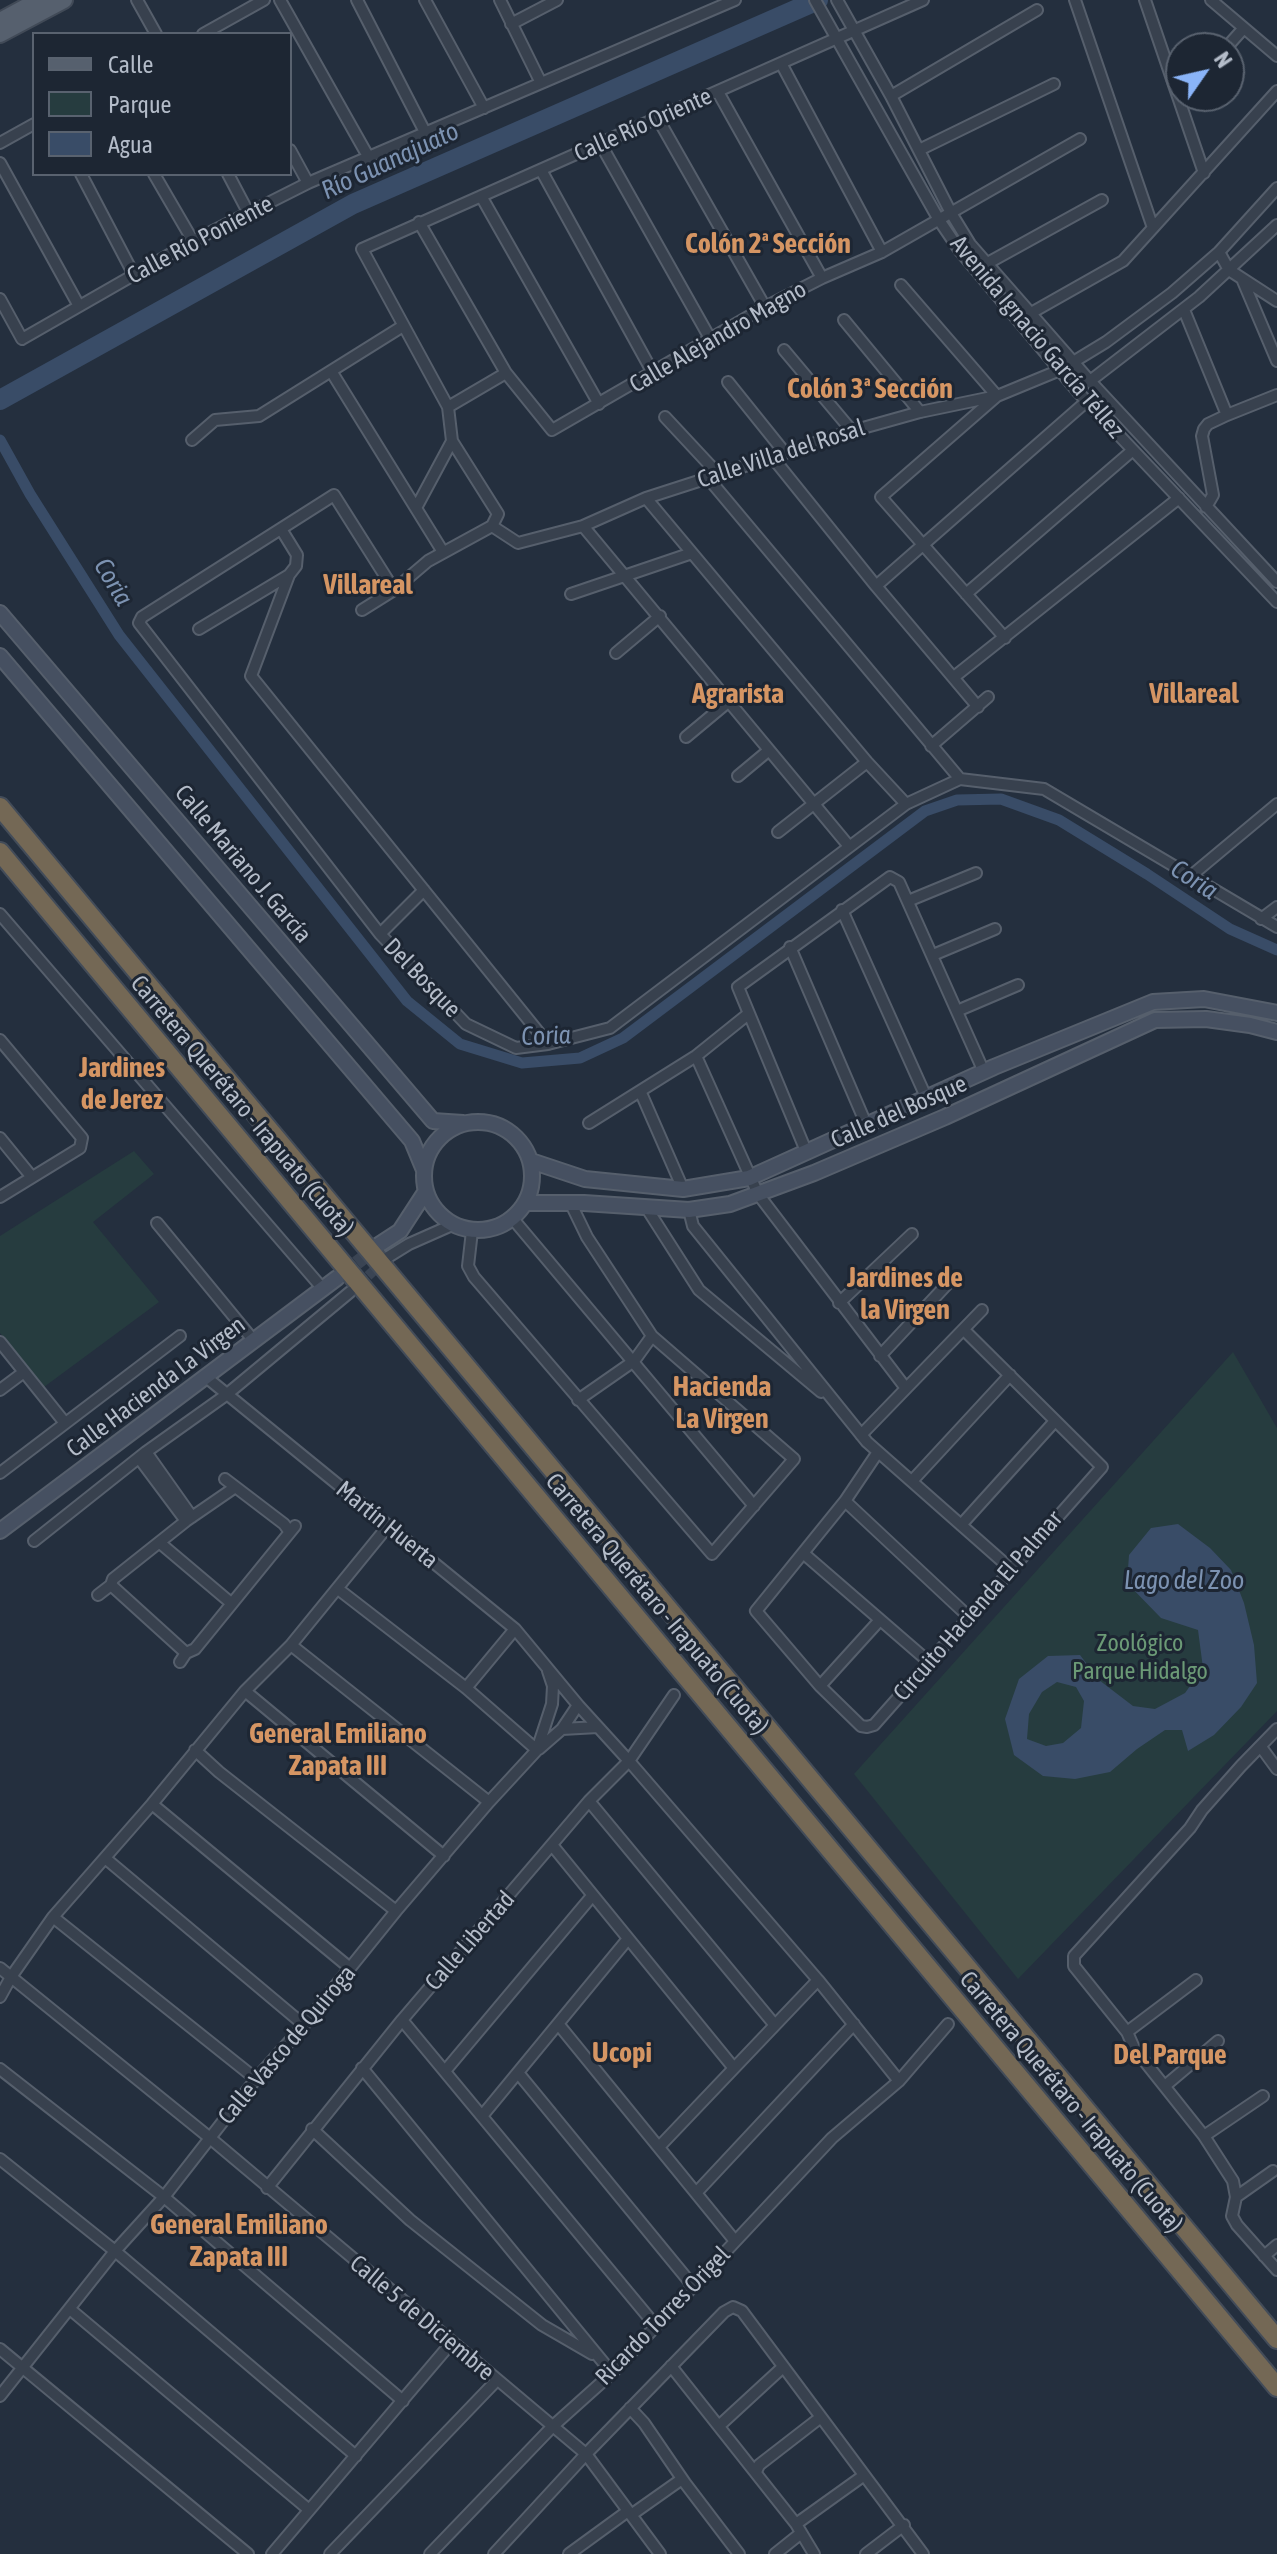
<!DOCTYPE html>
<meta charset="utf-8">
<style>
body{margin:0}
#map{position:relative;width:1277px;height:2554px;overflow:hidden;background:#242f3e;font-family:"Asap Condensed",sans-serif}
canvas{display:block}
.legend{position:absolute;left:32px;top:32px;width:260px;height:144px;box-sizing:border-box;background:#1d2633;border:2px solid #59626f;margin:0;padding:10px 14px;list-style:none;font-size:24px;color:#b4bcc9}
.legend li{display:flex;align-items:center;gap:16px;height:40px}
.legend b{width:40px;border:2px solid #59626f}
.north{position:absolute;left:1165px;top:32px;width:80px;height:80px;box-sizing:border-box;background:#1d2633;border:2px solid #59626f;border-radius:50%;rotate:56deg;font-size:22px;font-weight:700;line-height:32px;text-align:center;color:#b4bcc9}
.north::after{content:'';display:block;margin:auto;width:28px;height:36px;background:#8ab4f8;clip-path:polygon(50% 0,100% 100%,50% 72%,0 100%)}
</style>
<div id="map">
<canvas width="1277" height="2554"></canvas>
<ul class="legend">
<li><b style="height:10px;background:#56606e"></b>Calle</li>
<li><b style="height:22px;background:#263c3f"></b>Parque</li>
<li><b style="height:22px;background:#394c67"></b>Agua</li>
</ul>
<div class="north">N</div>
</div>
<script>
const ctx = document.querySelector('canvas').getContext('2d');
ctx.lineJoin = 'round';
function fillPath(path, color) {
  ctx.fillStyle = color;
  ctx.fill(path, 'evenodd');
}
function shape(rows) {
  const path = new Path2D();
  for (const r of rows) {
    if (r.length === 3) {
      path.moveTo(r[0] + r[2], r[1]);
      path.arc(r[0], r[1], r[2], 0, 2 * Math.PI);
      continue;
    }
    path.moveTo(r[0], r[1]);
    for (let i = 2; i < r.length; i += 2) path.lineTo(r[i], r[i + 1]);
  }
  return path;
}
function trace(path, color, width, dash) {
  ctx.strokeStyle = color;
  ctx.lineWidth = width;
  ctx.lineCap = dash ? 'butt' : 'round';
  ctx.setLineDash(dash || []);
  ctx.stroke(path);
}
function write(font, color, halo, rows, align = 'center') {
  ctx.font = font + ' "Asap Condensed",sans-serif';
  ctx.lineWidth = 6;
  ctx.setLineDash([]);
  ctx.textBaseline = 'middle';
  ctx.strokeStyle = halo;
  ctx.fillStyle = color;
  for (const [text, x, y, turn = 0] of rows) {
    ctx.save();
    ctx.translate(x, y);
    ctx.rotate((+turn || 0) * Math.PI / 180);
    ctx.textAlign = isNaN(turn) ? turn : align;
    if (halo) ctx.strokeText(text, 0, 0);
    ctx.fillText(text, 0, 0);
    ctx.restore();
  }
}
const green = shape([
 [134,1151,154,1174,93,1222,159,1302,44,1387,0,1333,0,1236],
 [1233,1352,1277,1428,1277,1711,1018,1979,854,1774]
]);
const water = shape([
 [1178,1524,1210,1548,1231,1570,1244,1603,1254,1645,1257,1683,1241,1707,1214,1735,1188,1751,1182,1730,1165,1730,1137,1749,1110,1772,1075,1779,1043,1776,1014,1755,1005,1719,1019,1679,1048,1656,1080,1655,1099,1680,1133,1706,1155,1709,1185,1693,1203,1668,1198,1630,1161,1618,1127,1583,1129,1555,1151,1528],
 [1057,1682,1076,1687,1084,1701,1081,1728,1063,1743,1046,1746,1027,1739,1029,1714,1042,1692]
]);
const canal = shape([
 [0,440,30,494,119,635,407,1001,460,1044,522,1063,580,1058,623,1038,925,811,957,800,1001,799,1059,820,1147,874,1230,929,1277,950]
]);
const river = shape([
 [0,400,353,204,818,0]
]);
const streetTunnel = shape([
 [357,1286,383,1262]
]);
const secondaryTunnel = shape([
 [340,1276,377,1247]
]);
const street = shape([
 [137,0,156,34],
 [280,0,369,158],
 [357,0,426,134],
 [425,0,484,108],
 [500,0,541,83],
 [815,0,939,220,960,251,1078,392,1277,602],
 [837,0,891,96,951,213,970,244,1090,381,1277,582],
 [1075,0,1153,228],
 [1145,0,1204,173],
 [1211,0,1277,56],
 [511,24,557,0],
 [203,34,264,0],
 [1226,48,1243,29],
 [782,65,882,252],
 [718,92,822,278],
 [891,96,1037,10],
 [657,117,765,307],
 [0,143,34,124],
 [600,143,711,340],
 [290,150,308,183],
 [919,150,1054,84],
 [0,163,79,306],
 [541,170,653,373],
 [81,174,134,275],
 [154,174,193,241],
 [228,174,248,212],
 [481,196,599,404],
 [419,222,506,373,552,430,765,307,822,278,882,252,1080,139],
 [1219,252,1229,270,1277,301],
 [986,264,1102,200],
 [1243,281,1277,361],
 [901,285,997,396,881,497,1005,638],
 [0,299,22,339,193,241,308,183,735,0],
 [1184,310,1227,415],
 [1031,313,1123,261,1277,91],
 [844,320,920,412],
 [784,350,852,431],
 [331,371,443,552],
 [1090,381,1199,297,1277,225],
 [728,382,785,453],
 [448,407,506,373],
 [665,417,719,475],
 [192,440,215,420,259,416,403,326],
 [773,458,876,586,978,707],
 [708,478,960,779],
 [646,498,867,762,906,804],
 [1206,507,1213,495,1202,436,1204,429,1208,424,1227,415,1277,395],
 [416,508,452,441],
 [492,526,518,543,583,526,646,498,708,478,852,431,920,412,997,396,1060,370,1106,342,1172,293,1219,252,1277,188],
 [583,526,848,845],
 [289,575,251,676,548,1044],
 [876,586,1087,401],
 [394,590,334,495,142,617,139,623,380,934,466,1024,516,1048,548,1044,610,1028,906,804,960,779],
 [571,594,692,553],
 [966,594,1133,450],
 [362,610,394,590,428,561,492,526,498,514,452,441,448,407,362,249,923,0],
 [199,629,289,575,296,566,297,555,281,529],
 [616,653,660,616],
 [954,677,1179,498],
 [686,737,728,702],
 [931,746,988,697],
 [738,776,768,751],
 [960,779,1044,789,1277,927],
 [778,832,867,762],
 [1192,875,1277,804],
 [908,901,976,873],
 [842,910,926,1097],
 [0,914,323,1289],
 [1261,919,1277,907],
 [380,934,424,890],
 [790,947,866,1124],
 [933,955,995,929],
 [957,1011,1018,985],
 [0,1040,82,1138,80,1148,0,1197],
 [696,1056,758,1194,905,1387],
 [641,1093,683,1189],
 [589,1123,696,1056,747,1015],
 [0,1138,31,1176],
 [806,1151,738,987,890,877,899,882,984,1072],
 [646,1207,699,1290,821,1392],
 [689,1210,693,1226,867,1442,1011,1569],
 [513,1219,754,1506],
 [157,1223,254,1341],
 [472,1231,468,1266,474,1277,712,1554,794,1459,652,1336,587,1237,571,1204],
 [388,1257,409,1244,452,1225],
 [839,1303,912,1234],
 [0,1342,65,1423],
 [880,1356,952,1279],
 [206,1377,515,1629,578,1705,629,1761,818,1980,899,2081],
 [0,1390,24,1372],
 [578,1400,634,1361,652,1336],
 [861,1435,982,1310],
 [146,1452,192,1517],
 [878,1452,845,1501,756,1611,820,1686,861,1726,867,1727,874,1725,1102,1467,964,1330],
 [139,1458,186,1521],
 [0,1473,180,1336],
 [225,1479,284,1524,289,1531],
 [912,1481,1010,1375],
 [845,1501,969,1617],
 [961,1525,1055,1421],
 [34,1541,146,1452,226,1395,350,1292],
 [160,1543,231,1603],
 [803,1553,929,1662],
 [111,1585,186,1653],
 [338,1589,466,1688,537,1750],
 [98,1595,111,1585,113,1579,186,1521,234,1488],
 [291,1645,489,1802],
 [180,1662,186,1653,195,1649,295,1526],
 [820,1686,879,1621],
 [466,1688,515,1629],
 [245,1691,444,1856],
 [562,1729,598,1727],
 [1277,1729,1241,1766,1202,1810,1190,1828,1074,1956,1074,1966,1127,2032,1134,2048,1204,2136,1233,2181,1236,2197,1232,2216,1237,2225,1277,2270],
 [1261,1747,1277,1769],
 [539,1749,562,1729,578,1705],
 [195,1750,219,1772,396,1911],
 [589,1801,774,2024],
 [152,1804,350,1968],
 [552,1845,733,2067],
 [105,1858,304,2025],
 [53,1917,256,2079],
 [0,1968,210,2138,586,2454,660,2554],
 [0,1997,11,1977,53,1917,152,1804,245,1691,291,1645,388,1526],
 [402,2020,655,2325],
 [559,2025,735,2241],
 [1127,2032,1196,1980],
 [362,2068,612,2373],
 [0,2069,164,2197,403,2401],
 [445,2071,592,1896],
 [519,2074,693,2286],
 [1166,2085,1218,2041],
 [482,2116,627,1940],
 [312,2129,410,2220,542,2325,592,2354],
 [1204,2136,1263,2096],
 [659,2147,818,1980],
 [0,2159,115,2251,356,2456],
 [267,2188,402,2020,589,1801,629,1761,674,1695],
 [696,2193,854,2024],
 [1236,2197,1273,2171],
 [1264,2256,1277,2245],
 [71,2310,308,2509],
 [0,2349,248,2554],
 [671,2366,796,2524,814,2554],
 [0,2396,115,2251,164,2197,256,2079,304,2025,396,1911,489,1802,537,1750,552,1704,553,1686,548,1671],
 [630,2408,644,2423,685,2483,739,2554],
 [720,2425,783,2367],
 [756,2472,759,2465,821,2417],
 [631,2515,682,2479],
 [796,2524,863,2476],
 [272,2554,452,2342],
 [330,2554,497,2380],
 [430,2554,553,2426,612,2373,832,2138,899,2081,948,2024],
 [494,2554,586,2454,724,2312,733,2307,742,2311,923,2554],
 [569,2554,628,2511],
 [775,2554,800,2534],
 [866,2554,904,2525]
]);
const secondary = shape([
 [0,613,433,1121,463,1123],
 [0,656,412,1141,424,1170],
 [478,1176,54],
 [531,1161,585,1179,683,1189,749,1178,994,1067,1153,1002,1204,999,1277,1013],
 [527,1203,584,1203,689,1210,730,1204,814,1173,945,1117,1155,1020,1206,1019,1250,1025,1277,1032],
 [377,1246,400,1231,426,1191],
 [0,1531,337,1278]
]);
const primary = shape([
 [0,21,39,0],
 [0,34,64,0]
]);
const highway = shape([
 [0,807,1277,2339],
 [0,852,1277,2387]
]);
const streetNames = [
 ["Calle Río Oriente",643,125,-24],
 ["Calle Río Poniente",200,240,-28],
 ["Calle Alejandro Magno",718,337,-30],
 ["Avenida Ignacio García Téllez",1037,337,50],
 ["Calle Villa del Rosal",781,454,-18],
 ["Calle Mariano J. García",243,864,50],
 ["Del Bosque",422,978,46],
 ["Carretera Querétaro - Irapuato (Cuota)",242,1106,50],
 ["Calle del Bosque",899,1112,-24],
 ["Calle Hacienda La Virgen",156,1387,-37],
 ["Martín Huerta",387,1525,39],
 ["Carretera Querétaro - Irapuato (Cuota)",657,1604,50],
 ["Circuito Hacienda El Palmar",978,1606,-49],
 ["Calle Libertad",470,1941,-49],
 ["Calle Vasco de Quiroga",287,2045,-50],
 ["Carretera Querétaro - Irapuato (Cuota)",1071,2102,50],
 ["Ricardo Torres Origel",663,2316,-46],
 ["Calle 5 de Diciembre",422,2318,40]
];
const parkNames = [
 ["Zoológico",1140,1643],
 ["Parque Hidalgo",1140,1671]
];
const waterNames = [
 ["Río Guanajuato",390,161,-25],
 ["Coria",113,582,59],
 ["Coria",1194,880,33],
 ["Coria",546,1036,-2],
 ["Lago del Zoo",1184,1581]
];
const quarterNames = [
 ["Colón 2ª Sección",768,244],
 ["Colón 3ª Sección",870,389],
 ["Villareal",368,585],
 ["Agrarista",738,694],
 ["Villareal",1194,694],
 ["Jardines",122,1068],
 ["de Jerez",122,1100],
 ["Jardines de",905,1278],
 ["la Virgen",905,1310],
 ["Hacienda",722,1387],
 ["La Virgen",722,1419],
 ["General Emiliano",338,1734],
 ["Zapata III",338,1766],
 ["Ucopi",622,2053],
 ["Del Parque",1170,2055],
 ["General Emiliano",239,2225],
 ["Zapata III",239,2257]
];
fillPath(green, '#263c3f');
fillPath(water, '#394c67');
trace(canal, '#394c67', 11);
trace(river, '#394c67', 20);
trace(streetTunnel, '#3a4453', 10, [10, 5]);
trace(secondaryTunnel, '#3a4453', 14, [14, 7]);
trace(street, '#565f6c', 14);
trace(secondary, '#565f6c', 18);
trace(primary, '#414a57', 20);
trace(highway, '#434c59', 22);
trace(street, '#38414e', 10);
trace(secondary, '#465061', 14);
trace(primary, '#56606e', 16);
trace(highway, '#746855', 18);
write('24px', '#b4bcc9', '#1d2633', streetNames);
write('24px', '#6b9a76', '#1d2633', parkNames);
write('italic 26px', '#7c92b1', '#1d2633', waterNames);
write('bold 28px', '#d59563', '#1d2633', quarterNames);
</script>
